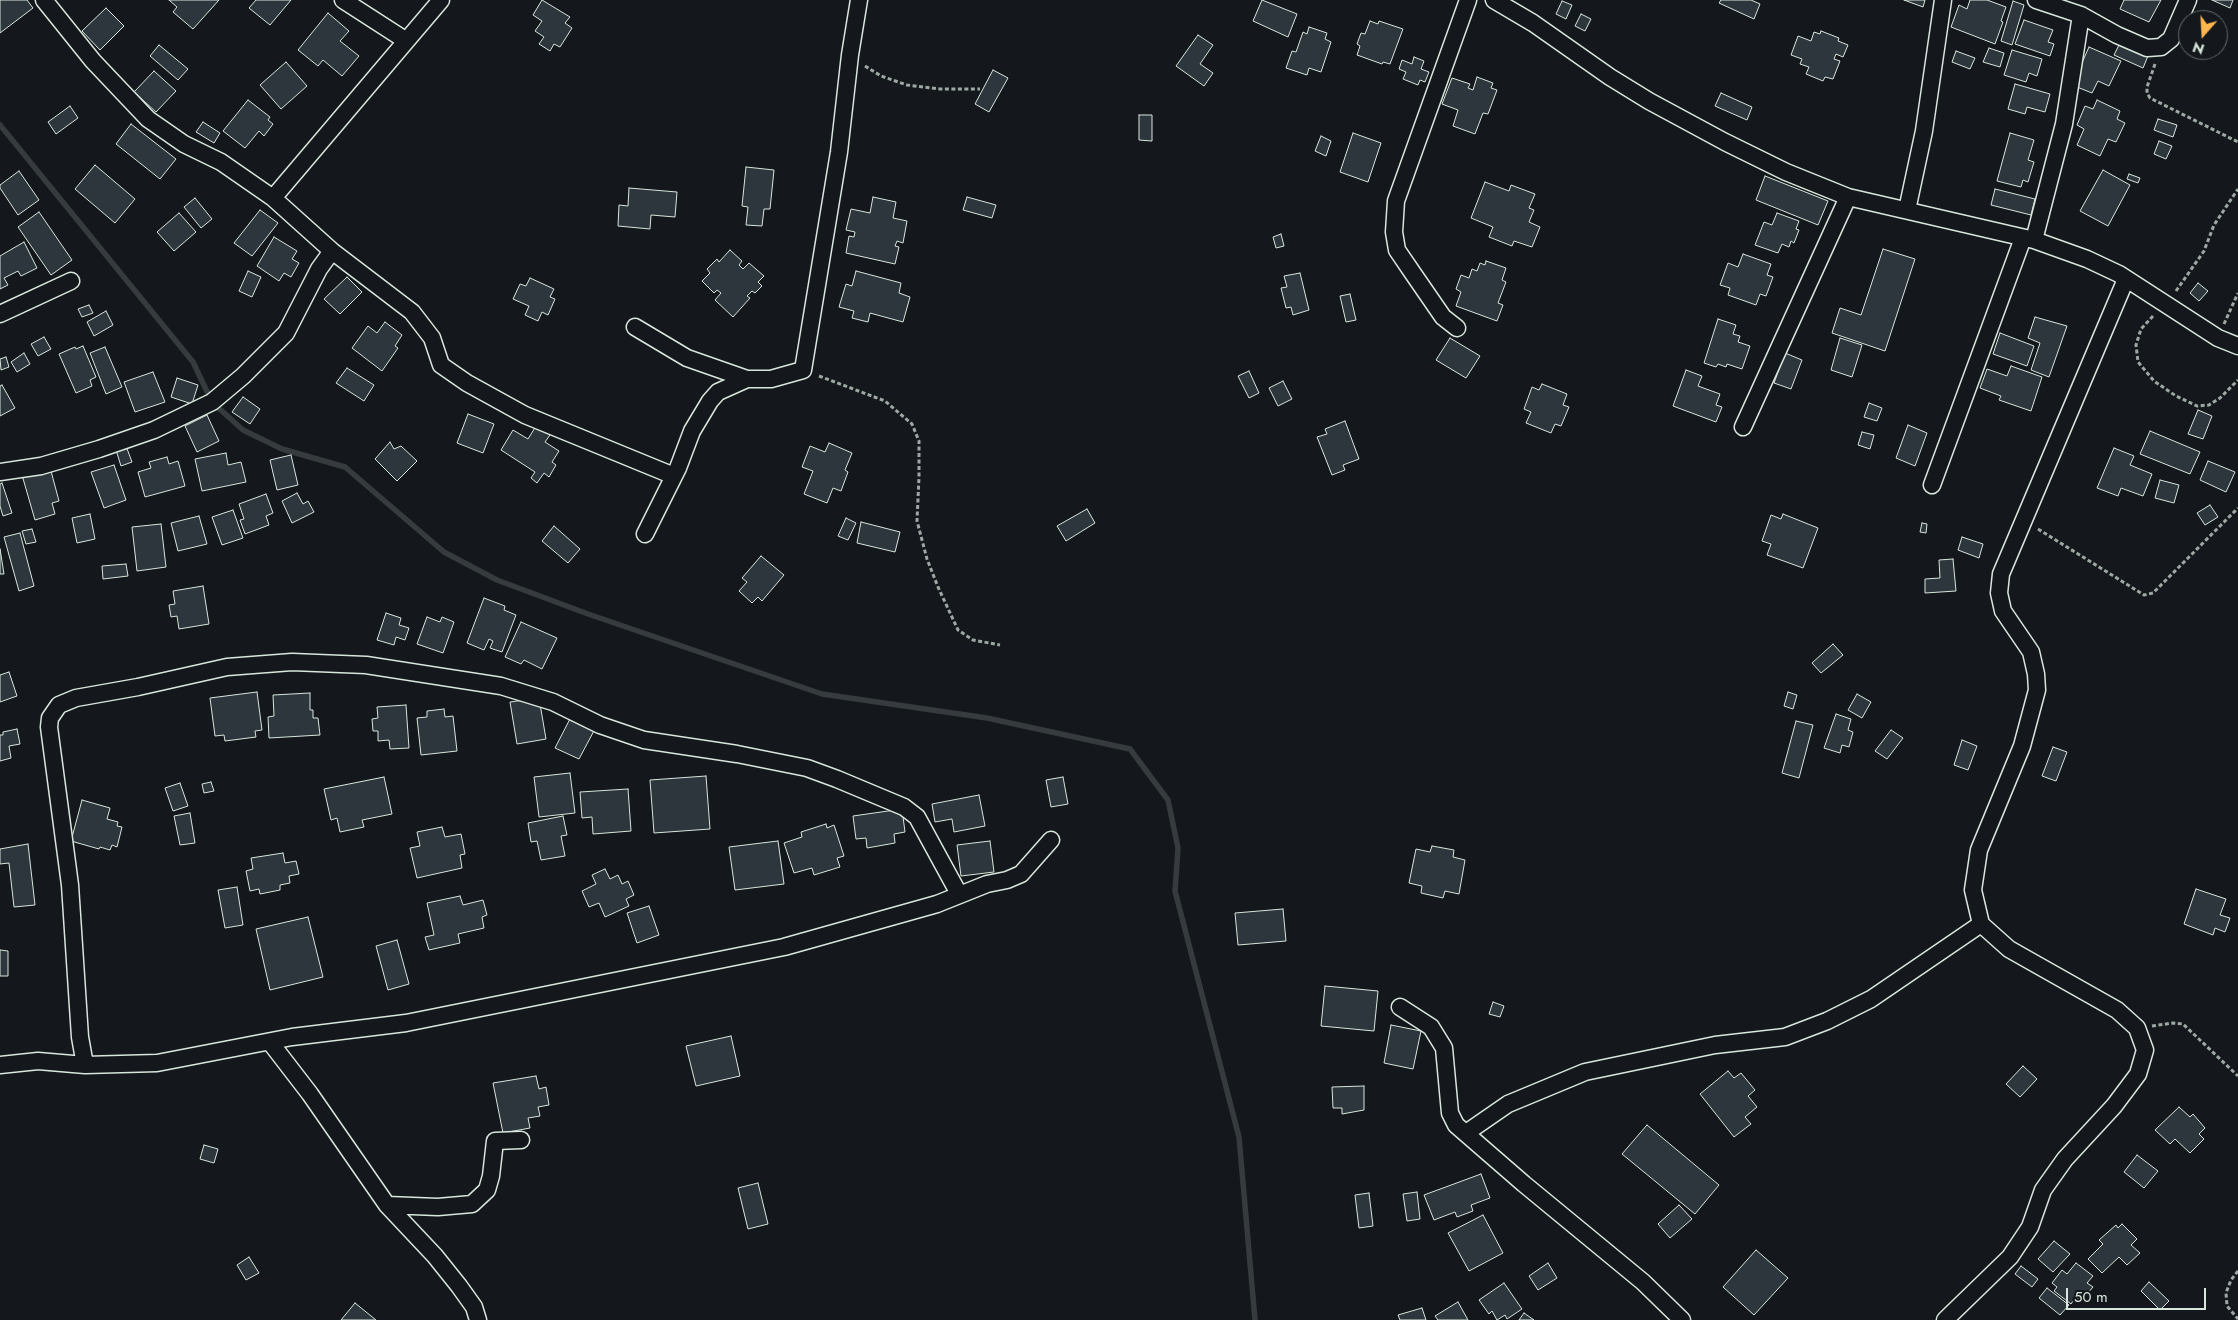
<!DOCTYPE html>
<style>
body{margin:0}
#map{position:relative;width:2238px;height:1320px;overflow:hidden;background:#14181c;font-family:Jost,sans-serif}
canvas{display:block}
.north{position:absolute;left:2178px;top:10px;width:50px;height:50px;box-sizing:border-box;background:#14181c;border:1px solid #626a69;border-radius:50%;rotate:199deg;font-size:14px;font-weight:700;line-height:20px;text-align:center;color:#d8e6dc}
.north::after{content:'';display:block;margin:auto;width:18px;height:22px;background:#ffb74d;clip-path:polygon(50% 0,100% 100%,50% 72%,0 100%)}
.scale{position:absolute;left:2066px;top:1288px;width:140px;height:22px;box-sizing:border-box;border:2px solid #d8e6dc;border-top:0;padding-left:6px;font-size:15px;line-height:18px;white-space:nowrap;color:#d8e6dc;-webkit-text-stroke:4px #14181c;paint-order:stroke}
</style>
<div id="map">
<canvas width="2238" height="1320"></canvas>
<div class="north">N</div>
<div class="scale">50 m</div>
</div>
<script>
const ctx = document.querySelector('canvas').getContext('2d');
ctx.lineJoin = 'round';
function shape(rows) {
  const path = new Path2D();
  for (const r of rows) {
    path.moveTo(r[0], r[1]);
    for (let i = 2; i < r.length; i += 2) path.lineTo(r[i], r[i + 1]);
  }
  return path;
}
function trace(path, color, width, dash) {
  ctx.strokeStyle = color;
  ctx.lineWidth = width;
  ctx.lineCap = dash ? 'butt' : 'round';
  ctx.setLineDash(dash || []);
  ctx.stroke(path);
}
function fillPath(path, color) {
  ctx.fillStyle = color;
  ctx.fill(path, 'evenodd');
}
const stream = shape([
 [0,125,193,362,212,402,243,430,282,449,345,467,444,552,497,580,588,614,822,694,987,718,1130,749,1168,800,1178,848,1175,891,1239,1137,1255,1320]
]);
const building = shape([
 [0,0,27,0,33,8,0,33,0,0],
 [169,0,219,0,193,29,173,12,177,7,169,0],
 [256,0,291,0,270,25,249,8,256,0],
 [542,0,570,17,565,23,572,28,560,47,554,44,550,51,539,44,544,37,535,31,542,21,533,15,542,0],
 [1262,0,1297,14,1288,37,1253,21,1262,0],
 [1721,0,1751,0,1760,4,1754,19,1719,3,1721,0],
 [1904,0,1925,0,1923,7,1904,0],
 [1970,0,1987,0,2006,7,2001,21,2003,22,1995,44,1951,27,1959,5,1967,9,1970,0],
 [2124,0,2161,0,2149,22,2120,9,2124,0],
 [2212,0,2233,0,2230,8,2212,0],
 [1562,1,1572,5,1566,19,1556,14,1562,1],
 [2013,1,2024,5,2012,45,2001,41,2013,1],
 [106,8,124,26,100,50,82,31,106,8],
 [328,13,349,31,340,41,359,56,342,76,323,60,318,66,298,50,328,13],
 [1581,14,1591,19,1585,31,1575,26,1581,14],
 [2024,20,2053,30,2048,42,2054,44,2050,56,2015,44,2024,20],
 [1370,21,1378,24,1379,21,1403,29,1390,64,1383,62,1382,64,1357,55,1360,46,1357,44,1361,33,1365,34,1370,21],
 [1309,27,1327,33,1325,39,1331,42,1321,72,1309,68,1307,75,1286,68,1292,51,1296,52,1303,32,1307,34,1309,27],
 [1821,31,1839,38,1838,41,1848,45,1843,57,1836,54,1834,59,1840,61,1833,79,1825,77,1823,81,1806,74,1809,67,1800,64,1802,59,1791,55,1798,36,1811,41,1814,32,1820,34,1821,31],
 [1198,35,1213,45,1200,64,1213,73,1204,86,1176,66,1198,35],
 [2120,43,2148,56,2143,68,2114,55,2120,43],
 [159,45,188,69,178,80,150,56,159,45],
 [2089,47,2121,61,2109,86,2098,81,2092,93,2072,85,2089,47],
 [1989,48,2004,53,2000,67,1983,62,1989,48],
 [2012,50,2042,59,2037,76,2029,73,2026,82,2004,75,2012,50],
 [1956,51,1975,58,1970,69,1952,62,1956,51],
 [1414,57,1424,61,1421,69,1429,72,1425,82,1420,80,1418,85,1403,79,1406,72,1399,69,1402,60,1412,64,1414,57],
 [286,62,307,86,281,109,260,85,286,62],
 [993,70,1008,78,989,112,975,104,993,70],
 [154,71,176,91,156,112,134,92,154,71],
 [1477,77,1493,83,1491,88,1497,90,1488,114,1483,113,1475,134,1453,126,1458,110,1442,104,1452,78,1470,84,1468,88,1473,90,1477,77],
 [2015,84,2050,94,2045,112,2027,107,2025,114,2008,109,2015,84],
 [1721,93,1752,107,1747,120,1715,106,1721,93],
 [248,100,270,117,268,120,273,124,264,136,259,131,245,148,223,131,248,100],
 [2097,100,2120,111,2117,119,2125,123,2116,142,2108,139,2100,156,2077,145,2084,129,2077,125,2085,106,2093,109,2097,100],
 [70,106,78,118,56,134,48,122,70,106],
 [1139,115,1152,115,1152,141,1139,140,1139,115],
 [2158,119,2177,125,2173,137,2154,130,2158,119],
 [203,122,220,133,214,143,196,132,203,122],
 [131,124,176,159,160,179,116,144,131,124],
 [1353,133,1381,143,1368,182,1340,172,1353,133],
 [2010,133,2034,140,2028,160,2034,162,2028,182,2023,180,2021,187,1997,181,2010,133],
 [1321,136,1331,141,1326,156,1315,151,1321,136],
 [2159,141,2172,146,2166,159,2154,154,2159,141],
 [95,165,135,199,115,223,75,189,95,165],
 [746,167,774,170,770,209,764,209,762,226,746,225,748,207,742,206,746,167],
 [2103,170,2130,185,2108,226,2080,211,2103,170],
 [19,171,39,200,18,215,0,188,0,185,19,171],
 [2129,174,2140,178,2138,183,2127,179,2129,174],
 [1765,176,1828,201,1818,225,1756,200,1765,176],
 [1485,182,1509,191,1511,185,1535,194,1529,208,1534,210,1529,222,1540,227,1532,247,1514,241,1512,246,1489,237,1493,227,1471,218,1485,182],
 [629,188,677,192,675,217,651,215,650,229,618,226,619,205,628,206,629,188],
 [1995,189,2035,199,2031,215,1991,205,1995,189],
 [873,197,896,202,893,218,907,221,903,243,897,241,895,246,899,247,895,264,846,253,849,236,854,237,855,232,846,230,851,209,870,213,873,197],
 [967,197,996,205,992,218,963,210,967,197],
 [195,198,212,219,201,228,184,207,195,198],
 [260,210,278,223,252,256,234,243,260,210],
 [39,212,72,260,51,275,18,227,39,212],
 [179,213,196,232,174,251,157,232,179,213],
 [1777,213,1799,221,1796,229,1799,230,1794,243,1791,241,1789,247,1782,244,1778,253,1755,245,1764,222,1772,225,1777,213],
 [1281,234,1284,246,1276,248,1273,237,1281,234],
 [274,237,297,251,292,259,299,263,291,277,284,273,279,281,257,266,274,237],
 [24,242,37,268,21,276,18,271,4,278,8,285,0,289,0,256,24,242],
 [1883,249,1915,259,1885,351,1832,333,1840,308,1861,315,1883,249],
 [730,250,742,261,739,265,743,269,749,263,764,276,758,282,762,286,755,293,752,291,747,296,750,298,733,317,715,300,721,293,717,290,714,293,702,281,710,273,707,269,717,259,719,262,730,250],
 [1743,254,1771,264,1767,275,1773,277,1766,296,1760,294,1756,305,1728,295,1730,288,1720,285,1728,263,1738,267,1743,254],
 [1486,261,1506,268,1502,280,1506,282,1498,303,1503,305,1497,321,1456,306,1461,292,1456,289,1461,275,1469,278,1472,269,1477,271,1480,263,1485,265,1486,261],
 [248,271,261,277,252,297,239,291,248,271],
 [856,271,901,283,899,293,910,297,903,322,870,313,868,322,852,318,854,311,839,307,846,284,852,286,856,271],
 [1300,273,1309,310,1293,315,1291,307,1286,308,1281,288,1287,287,1284,276,1300,273],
 [347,277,362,292,340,314,324,299,347,277],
 [530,278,554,289,550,297,555,299,548,315,542,312,538,321,525,315,529,306,513,299,520,284,526,286,530,278],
 [2198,283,2208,291,2199,301,2190,293,2198,283],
 [1350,294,1356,320,1346,322,1340,296,1350,294],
 [89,305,93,313,82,317,78,309,89,305],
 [106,311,113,325,94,336,87,322,106,311],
 [2035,317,2067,326,2049,377,2031,370,2040,343,2028,338,2035,317],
 [1718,319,1736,325,1733,334,1740,336,1738,342,1750,346,1742,369,1727,364,1726,367,1718,364,1716,367,1704,363,1718,319],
 [385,322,402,335,395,346,398,348,382,371,352,348,368,326,377,333,385,322],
 [2000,333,2034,346,2027,366,1993,354,2000,333],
 [44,337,51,349,38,356,31,344,44,337],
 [1450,338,1480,356,1466,378,1436,360,1450,338],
 [1840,338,1862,345,1852,377,1831,370,1840,338],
 [83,346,96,377,90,380,92,386,76,393,59,354,75,347,76,349,83,346],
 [105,347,122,387,106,394,90,353,105,347],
 [24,353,30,364,17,372,11,362,24,353],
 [1785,353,1802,360,1791,389,1774,383,1785,353],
 [6,357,9,367,1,370,0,359,6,357],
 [2011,366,2042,377,2031,411,1999,400,2001,396,1980,388,1987,369,2007,376,2011,366],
 [347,368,374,385,364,401,336,383,347,368],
 [1686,370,1702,376,1698,386,1720,394,1716,405,1722,407,1716,422,1673,406,1686,370],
 [1249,371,1259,393,1249,398,1238,376,1249,371],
 [153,372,165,402,135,412,124,382,153,372],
 [177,378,198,385,192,404,171,397,177,378],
 [1283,381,1292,399,1278,406,1269,388,1283,381],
 [1542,384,1567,394,1563,405,1569,407,1561,426,1555,424,1551,433,1526,423,1531,412,1524,409,1532,387,1539,390,1542,384],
 [2,385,15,408,0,416,0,386,2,385],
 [243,397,260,409,250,424,232,412,243,397],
 [1869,403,1882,408,1877,421,1864,417,1869,403],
 [2198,410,2212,416,2203,439,2188,434,2198,410],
 [468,414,494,424,483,453,457,443,468,414],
 [207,415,219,441,197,452,185,426,207,415],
 [1345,421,1359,459,1343,465,1345,470,1332,475,1317,437,1327,434,1325,429,1345,421],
 [1908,425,1927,433,1915,466,1896,458,1908,425],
 [536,426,550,435,545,442,559,451,552,462,556,465,549,477,544,473,537,483,531,478,535,472,501,450,513,430,528,439,536,426],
 [2150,431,2200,452,2190,474,2140,454,2150,431],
 [1862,432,1874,435,1870,449,1858,445,1862,432],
 [390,442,394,449,401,446,417,461,397,481,375,459,390,442],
 [829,443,852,453,845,470,848,472,841,491,833,488,827,503,804,494,813,471,802,467,810,446,825,452,829,443],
 [126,446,132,462,121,466,116,450,126,446],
 [2114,448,2134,456,2130,465,2152,474,2143,496,2121,488,2118,496,2097,488,2114,448],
 [226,453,228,465,241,462,246,482,202,491,195,459,226,453],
 [291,455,298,485,277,490,270,460,291,455],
 [167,457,169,464,178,461,185,486,145,497,138,472,151,468,149,462,167,457],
 [2208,461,2235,472,2226,492,2200,480,2208,461],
 [114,465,126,500,104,508,91,472,114,465],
 [51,471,59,501,52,503,55,514,35,520,22,475,51,471],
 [2160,480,2179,485,2174,503,2155,498,2160,480],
 [2,483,12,513,3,516,0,506,0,484,2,483],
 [297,493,303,504,308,501,314,512,292,523,282,501,297,493],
 [266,494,273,513,266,516,269,525,245,534,240,520,244,519,239,504,266,494],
 [2210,505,2218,517,2205,525,2197,513,2210,505],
 [1087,509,1095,523,1066,541,1057,526,1087,509],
 [233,510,243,538,222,545,212,517,233,510],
 [90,514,95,539,77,543,72,518,90,514],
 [1783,514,1818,528,1803,568,1767,555,1771,544,1762,541,1771,515,1781,519,1783,514],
 [199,516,207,544,178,551,171,523,199,516],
 [846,518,856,523,848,540,838,536,846,518],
 [861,522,900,532,895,552,857,543,861,522],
 [1922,523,1927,524,1926,533,1920,532,1922,523],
 [161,524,166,567,137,571,132,527,161,524],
 [554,526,580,549,568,563,542,541,554,526],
 [32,529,36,542,26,544,22,531,32,529],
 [20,533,34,586,19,591,4,537,20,533],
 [1962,537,1983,544,1979,558,1958,550,1962,537],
 [0,549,4,574,0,574,0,549],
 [761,556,784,575,762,601,758,597,752,603,739,591,747,582,742,578,761,556],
 [1953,559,1956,591,1925,593,1925,579,1940,578,1939,560,1953,559],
 [126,564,128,576,103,579,102,566,126,564],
 [203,586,209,624,179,629,177,616,171,617,169,605,175,604,173,591,203,586],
 [484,598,505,606,504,610,516,615,502,652,490,648,493,641,489,639,484,650,467,643,484,598],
 [386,613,401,618,399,625,409,628,405,640,396,637,394,645,377,640,386,613],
 [427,617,440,622,442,617,454,622,443,653,417,644,427,617],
 [521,622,557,638,542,669,524,660,521,664,505,657,521,622],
 [1833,644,1843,655,1821,673,1812,663,1833,644],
 [9,672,17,696,0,702,0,675,9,672],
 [257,692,262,730,255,731,256,737,225,741,224,735,215,736,210,698,257,692],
 [1788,692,1797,695,1793,709,1784,706,1788,692],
 [310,693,310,710,313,710,313,718,318,718,320,735,269,738,268,717,274,716,273,695,310,693],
 [1857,694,1871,702,1862,718,1848,710,1857,694],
 [539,698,546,739,517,744,510,702,539,698],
 [406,705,409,748,390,749,389,740,378,741,378,731,373,731,372,719,378,718,377,707,406,705],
 [444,709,445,717,453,716,457,751,421,755,417,718,427,717,427,711,444,709],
 [1836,714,1851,719,1848,730,1853,732,1849,747,1842,745,1840,753,1824,748,1836,714],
 [572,715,596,727,579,759,555,748,572,715],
 [1796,721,1813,725,1799,778,1782,773,1796,721],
 [17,729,20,744,9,746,11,758,0,761,0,735,3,735,3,732,17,729],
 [1891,730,1903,738,1887,759,1875,751,1891,730],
 [1962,740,1977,746,1968,770,1954,765,1962,740],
 [2053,747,2067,752,2056,781,2042,776,2053,747],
 [570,773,575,813,539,817,534,777,570,773],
 [706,776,710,829,654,833,650,780,706,776],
 [384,777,392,814,362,820,364,827,340,832,337,818,331,820,324,789,384,777],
 [1063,777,1068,804,1051,807,1046,780,1063,777],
 [211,782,214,791,204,793,202,784,211,782],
 [180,783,188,806,173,811,165,788,180,783],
 [628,789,631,831,593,834,592,817,582,818,580,792,628,789],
 [979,795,985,826,954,832,952,819,935,822,932,804,979,795],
 [82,800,110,808,107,819,118,822,117,826,122,827,117,847,112,845,110,850,100,847,99,849,71,841,82,800],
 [902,809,905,832,894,834,895,843,867,848,866,838,856,839,853,816,902,809],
 [190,813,195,843,180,845,174,816,190,813],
 [563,816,567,835,561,836,565,856,541,860,537,841,531,842,528,823,563,816],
 [826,824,827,828,834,825,844,856,837,858,840,867,814,875,812,868,794,873,784,843,802,837,801,832,826,824],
 [442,827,445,837,461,834,465,854,460,855,462,868,417,878,410,848,420,846,417,832,442,827],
 [778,841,784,884,735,890,729,847,778,841],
 [990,841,994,872,961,876,957,845,990,841],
 [28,844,35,905,14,907,9,863,0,864,0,849,28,844],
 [1432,846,1454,850,1453,857,1465,860,1459,894,1445,891,1443,898,1421,893,1422,886,1409,883,1416,849,1430,852,1432,846],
 [283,853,285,863,296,861,299,874,289,876,290,883,280,885,280,890,260,894,259,889,250,891,246,871,253,869,251,858,283,853],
 [605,869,610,879,618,875,622,884,628,881,634,895,626,899,629,906,605,917,599,903,589,907,582,891,596,884,592,875,605,869],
 [237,887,243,925,225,928,218,890,237,887],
 [2196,889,2226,899,2220,915,2230,918,2225,932,2215,928,2213,935,2184,924,2196,889],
 [460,896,463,905,483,900,487,915,482,917,484,928,458,934,460,943,429,950,425,937,434,935,427,903,460,896],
 [649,906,659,935,637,943,627,913,649,906],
 [1283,909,1286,941,1238,945,1235,913,1283,909],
 [308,917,323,977,270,990,256,929,308,917],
 [397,940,409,984,388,990,376,946,397,940],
 [0,950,8,951,8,976,0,976,0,950],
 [1325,986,1378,991,1374,1031,1321,1026,1325,986],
 [1493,1002,1504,1006,1500,1017,1489,1014,1493,1002],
 [1391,1025,1421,1031,1413,1069,1384,1063,1391,1025],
 [731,1036,740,1076,696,1086,686,1046,731,1036],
 [2023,1066,2037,1079,2020,1097,2006,1084,2023,1066],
 [1728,1071,1734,1078,1741,1073,1755,1090,1748,1096,1757,1107,1745,1117,1751,1124,1734,1137,1700,1094,1728,1071],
 [536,1076,539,1089,546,1087,549,1105,538,1107,540,1116,528,1118,530,1128,503,1133,493,1083,536,1076],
 [1364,1086,1364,1110,1342,1114,1342,1108,1333,1108,1332,1087,1364,1086],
 [2179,1107,2190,1117,2193,1114,2205,1128,2199,1134,2204,1139,2190,1153,2175,1139,2170,1144,2155,1130,2179,1107],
 [1647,1125,1719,1185,1695,1214,1622,1154,1647,1125],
 [204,1145,218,1149,214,1163,200,1159,204,1145],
 [2137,1155,2158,1171,2144,1188,2124,1172,2137,1155],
 [1481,1174,1490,1198,1471,1205,1473,1211,1457,1217,1455,1212,1434,1220,1424,1195,1481,1174],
 [758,1183,768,1224,748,1229,738,1188,758,1183],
 [1417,1192,1420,1219,1407,1221,1403,1194,1417,1192],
 [1369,1193,1373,1226,1359,1228,1355,1195,1369,1193],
 [1679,1205,1692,1219,1670,1238,1658,1224,1679,1205],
 [1483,1215,1503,1253,1469,1271,1448,1233,1483,1215],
 [2122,1224,2137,1239,2131,1245,2140,1253,2127,1265,2119,1257,2102,1273,2088,1259,2103,1244,2099,1240,2116,1225,2118,1228,2122,1224],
 [2054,1241,2070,1254,2053,1272,2038,1259,2054,1241],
 [1756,1250,1788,1278,1754,1315,1723,1287,1756,1250],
 [249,1257,259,1273,246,1280,237,1265,249,1257],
 [1548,1263,1557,1278,1538,1290,1529,1276,1548,1263],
 [2076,1263,2093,1276,2087,1283,2093,1287,2081,1301,2076,1297,2071,1304,2054,1291,2057,1287,2052,1283,2062,1270,2067,1274,2076,1263],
 [2021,1266,2038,1279,2032,1287,2015,1274,2021,1266],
 [2149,1282,2169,1301,2160,1310,2141,1291,2149,1282],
 [1504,1283,1522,1309,1507,1319,1505,1315,1497,1320,1492,1311,1489,1314,1479,1300,1504,1283],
 [2047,1288,2069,1305,2060,1315,2039,1298,2047,1288],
 [1458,1302,1468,1320,1438,1320,1435,1316,1458,1302],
 [355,1303,376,1320,341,1320,355,1303],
 [1422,1308,1426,1320,1400,1320,1398,1315,1422,1308],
 [1524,1313,1534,1320,1519,1320,1524,1313]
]);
const path = shape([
 [2155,64,2147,87,2147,93,2150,98,2238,142],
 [865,66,881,76,907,85,940,89,980,89],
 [2176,291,2204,251,2214,225,2238,189],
 [2153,316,2141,329,2136,345,2138,362,2154,381,2176,396,2197,406,2209,405,2220,398,2238,380],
 [2224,324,2238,293],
 [819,376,885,401,912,424,919,441,919,477,917,521,927,559,938,587,958,630,973,640,1000,645],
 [2038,529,2144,595,2153,593,2238,508],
 [2152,1026,2173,1023,2183,1024,2238,1076],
 [2238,1271,2231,1280,2226,1293,2227,1306,2238,1319]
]);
const minor = shape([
 [44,0,93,61,148,119,184,144,221,162,273,198],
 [343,0,405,40],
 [1494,0,1533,23,1610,77,1649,101,1725,142,1786,172,1848,197,2034,240,2087,259,2119,274,2218,338,2238,346],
 [2036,0,2081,15,2117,35,2147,48,2161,47,2171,39,2188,0],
 [1907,210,1924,131,1943,0],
 [2034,240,2064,124,2081,15],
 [332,251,412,312,432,338,441,365,467,383,525,415,674,476],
 [0,314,71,281],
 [635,327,687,358,747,379],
 [1457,328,1443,317,1412,272,1397,250,1394,232,1396,201,1468,0],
 [1743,427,1848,197],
 [0,472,41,466,99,449,154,430,212,402,243,376,286,333,319,269,332,251,273,198,441,0],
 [1932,485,2023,238],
 [645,534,678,468,692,431,710,401,718,392,747,379,771,379,803,370,839,152,850,55,859,0],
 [1400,1007,1431,1027,1444,1048,1450,1113,1456,1125,1524,1184,1643,1282,1682,1320],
 [270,1042,310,1094,387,1205,435,1256,459,1286,474,1307,478,1320],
 [0,1065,38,1061,85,1065,157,1063,292,1037,406,1023,784,947,937,904,987,884,1007,880,1021,874,1051,840],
 [85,1065,80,1037,70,885,49,727,50,718,59,705,76,698,138,687,227,667,292,662,366,665,501,686,553,702,600,725,644,740,737,754,807,768,837,779,904,807,917,817,959,894],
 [1466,1133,1508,1104,1585,1072,1715,1045,1785,1037,1827,1021,1871,999,1981,924],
 [387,1205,438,1207,472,1204,487,1190,491,1176,495,1141,521,1140],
 [1945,1320,2010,1257,2030,1227,2043,1190,2065,1159,2114,1106,2138,1074,2145,1050,2137,1028,2117,1010,2009,949,1981,924,1973,890,1979,850,2022,746,2037,690,2036,674,2031,652,2003,611,1999,593,2001,574,2126,279]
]);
trace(stream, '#363b3e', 5.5);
fillPath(building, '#2c363c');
trace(building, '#d8e6dc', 1);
trace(minor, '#d8e6dc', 19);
trace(path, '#9da8a2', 3, [4, 2.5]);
trace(minor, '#14181c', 16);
</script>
